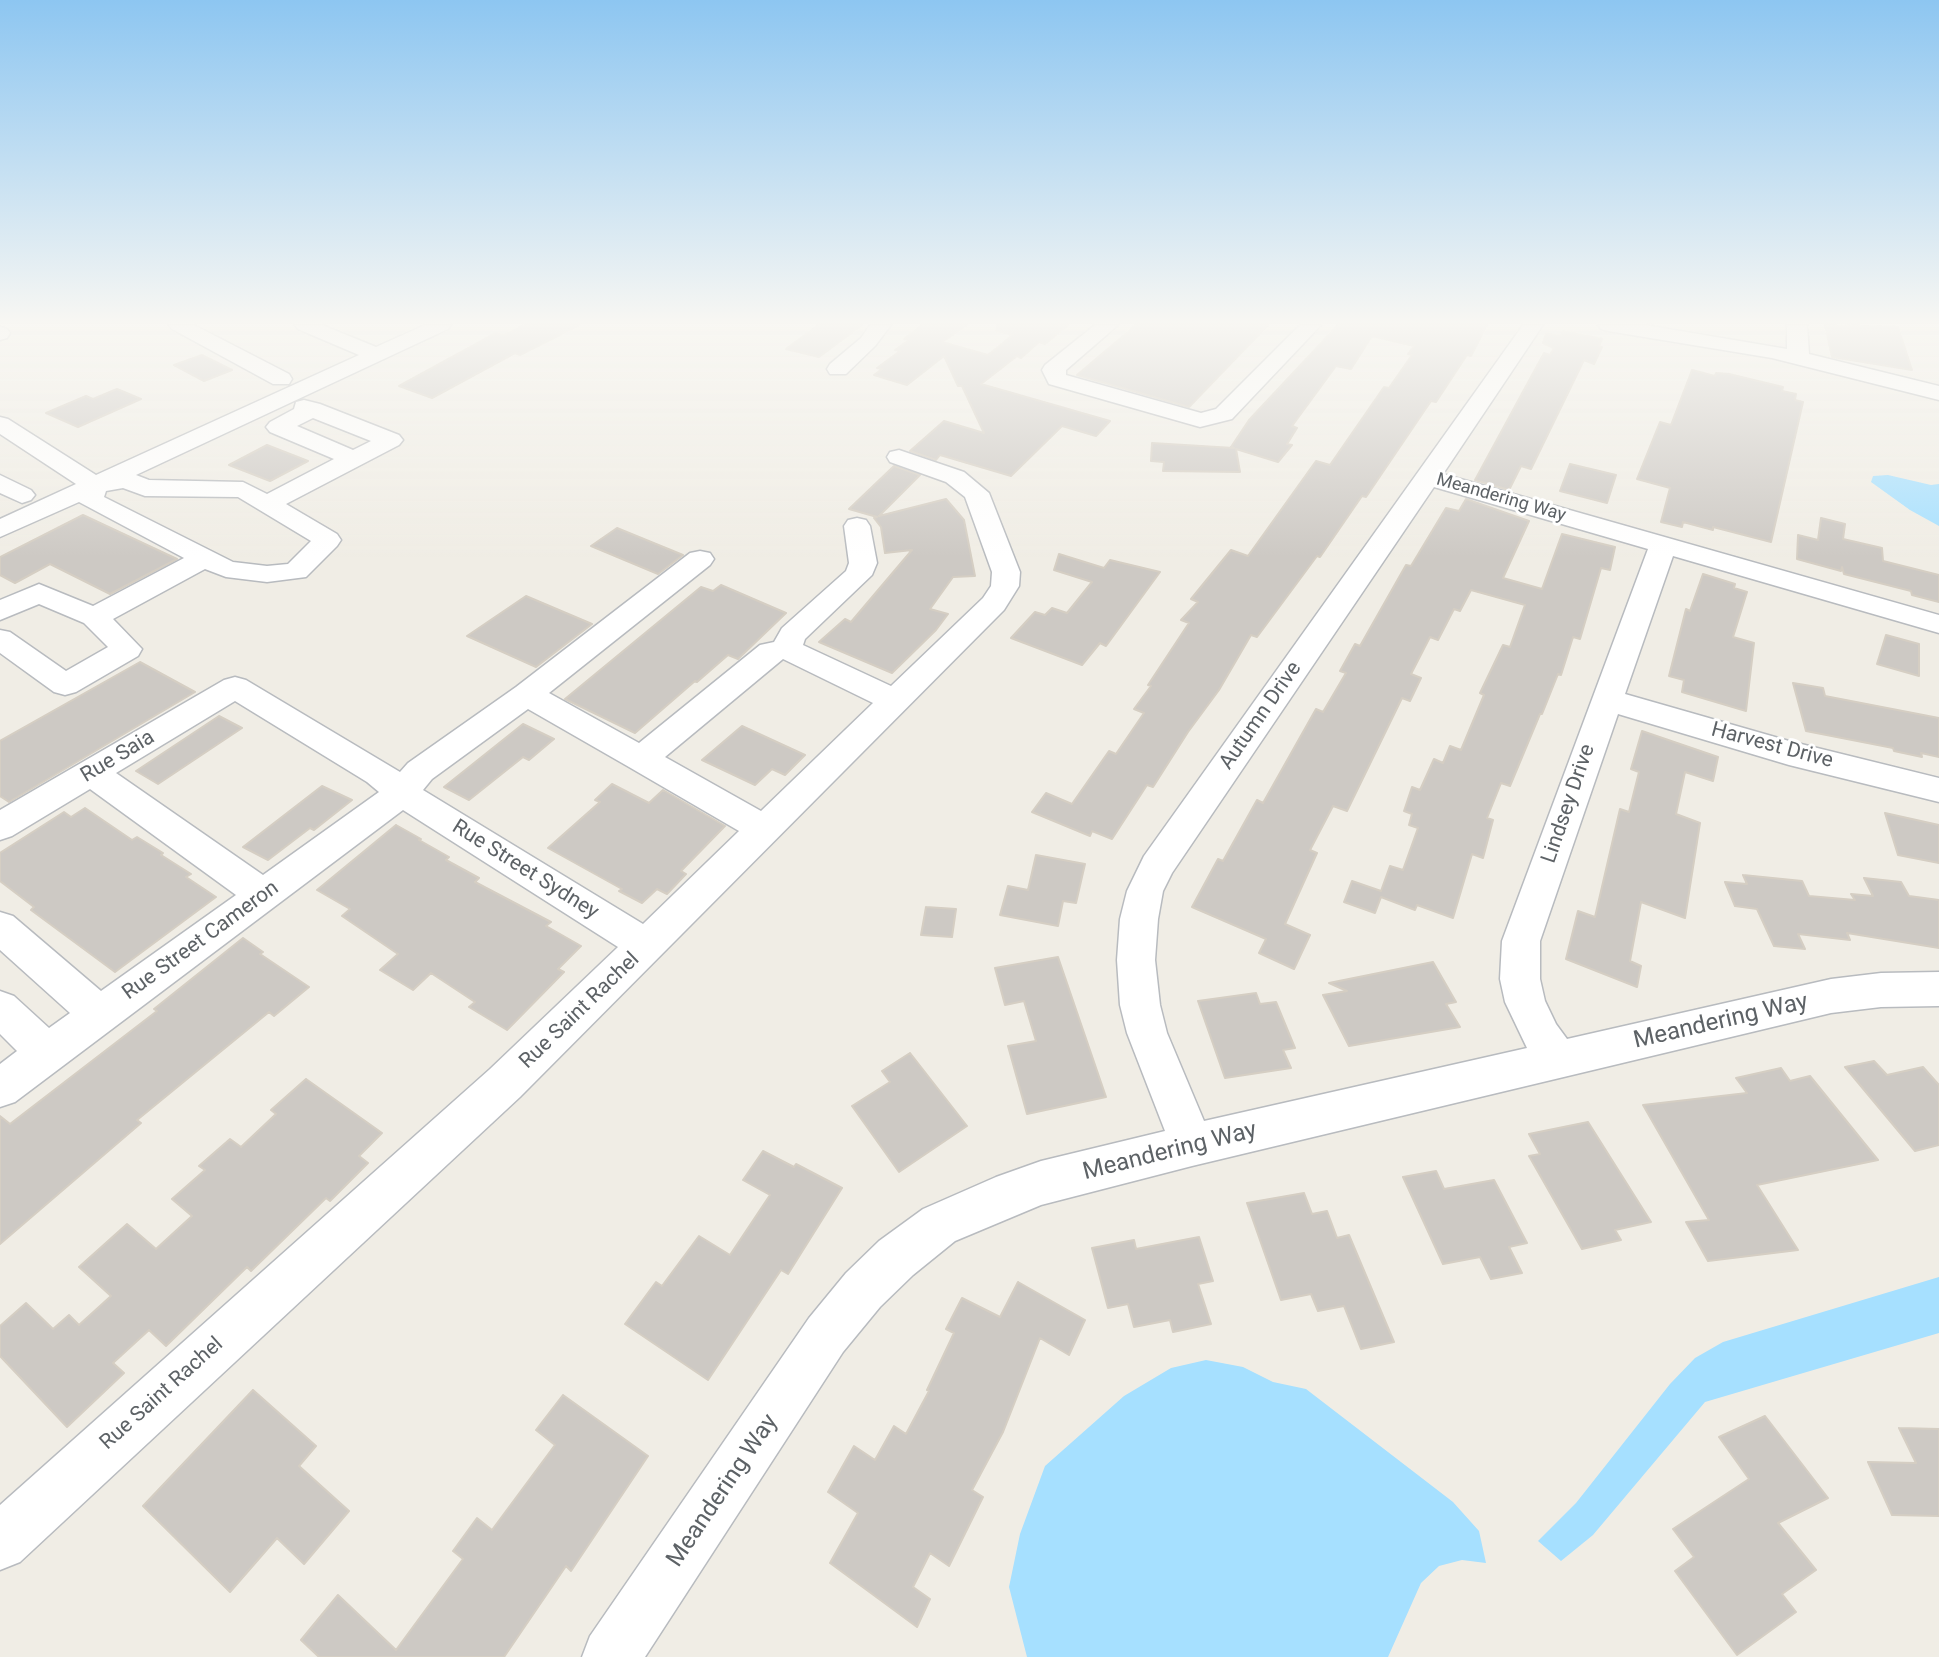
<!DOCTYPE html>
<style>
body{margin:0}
canvas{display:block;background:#f0ede5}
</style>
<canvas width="1939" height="1657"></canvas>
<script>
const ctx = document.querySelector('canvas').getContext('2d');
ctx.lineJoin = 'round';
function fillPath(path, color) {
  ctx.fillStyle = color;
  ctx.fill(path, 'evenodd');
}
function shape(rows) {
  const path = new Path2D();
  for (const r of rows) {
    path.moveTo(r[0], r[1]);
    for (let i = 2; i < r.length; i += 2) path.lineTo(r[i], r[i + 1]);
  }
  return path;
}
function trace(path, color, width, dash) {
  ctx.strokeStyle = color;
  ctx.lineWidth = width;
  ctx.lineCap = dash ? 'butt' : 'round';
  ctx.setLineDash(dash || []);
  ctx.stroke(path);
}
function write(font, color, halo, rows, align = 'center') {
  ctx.font = font + ' Roboto,sans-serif';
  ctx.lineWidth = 6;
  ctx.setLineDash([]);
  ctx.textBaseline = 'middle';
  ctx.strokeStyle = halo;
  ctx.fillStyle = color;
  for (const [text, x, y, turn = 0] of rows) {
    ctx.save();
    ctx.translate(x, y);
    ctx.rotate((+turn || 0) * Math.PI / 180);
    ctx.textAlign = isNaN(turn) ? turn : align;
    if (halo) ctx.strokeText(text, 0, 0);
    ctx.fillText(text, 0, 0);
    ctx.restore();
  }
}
const water = shape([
 [1888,475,1931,485,1939,484,1939,526,1910,510,1871,482,1873,476],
 [1939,1277,1939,1333,1705,1402,1593,1535,1561,1561,1538,1541,1576,1503,1670,1384,1695,1358,1723,1342],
 [1206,1360,1243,1367,1273,1382,1306,1389,1453,1502,1479,1531,1486,1563,1462,1560,1439,1566,1421,1583,1388,1657,1027,1657,1009,1587,1020,1534,1045,1466,1124,1396,1171,1368]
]);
const building = shape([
 [525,325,579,325,520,355,515,353,432,398,399,386,496,333,504,335,525,325],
 [818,325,862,325,819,357,786,349,818,325],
 [922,325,967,325,942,342,988,355,1013,335,996,331,997,325,1068,325,1045,344,1039,342,1021,358,1017,356,981,384,1110,421,1096,436,1062,426,1011,476,940,455,936,460,910,451,944,421,984,433,962,386,958,386,944,356,907,385,874,375,882,369,877,368,900,351,895,350,909,340,904,339,922,325],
 [1136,325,1268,325,1189,407,1077,375,1136,325],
 [1338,325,1487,325,1471,356,1467,355,1436,402,1431,401,1366,497,1362,496,1320,557,1317,556,1257,637,1251,635,1219,690,1188,732,1153,787,1147,785,1112,839,1092,831,1090,836,1032,812,1046,793,1072,804,1109,751,1116,754,1144,713,1134,709,1151,686,1148,685,1189,623,1181,620,1198,602,1191,599,1231,550,1248,556,1316,461,1330,465,1384,387,1389,388,1412,355,1408,354,1414,346,1372,336,1351,369,1336,366,1292,426,1297,428,1287,444,1292,445,1278,462,1236,449,1240,472,1163,471,1164,462,1151,461,1152,443,1234,448,1231,447,1249,420,1338,325],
 [1825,325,1898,327,1912,370,1832,357,1825,325],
 [1563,331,1602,339,1599,346,1602,347,1594,364,1584,360,1531,469,1521,466,1509,490,1475,480,1544,353,1550,355,1554,348,1543,343,1546,333,1560,336,1563,331],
 [202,355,232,370,204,381,174,365,202,355],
 [1692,370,1715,376,1716,373,1729,374,1783,387,1782,391,1796,394,1795,400,1803,402,1771,542,1713,527,1713,530,1683,522,1682,527,1661,522,1670,488,1637,479,1660,422,1671,425,1692,370],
 [117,389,141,399,78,427,46,413,86,396,93,399,117,389],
 [267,445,308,461,270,481,229,465,267,445],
 [1570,464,1616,475,1607,503,1560,491,1570,464],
 [894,466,920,475,879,516,946,499,964,520,975,576,953,577,930,609,948,614,936,630,892,673,819,642,845,619,851,622,912,550,885,553,881,527,874,518,877,517,849,509,894,466],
 [1466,499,1529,521,1503,578,1542,589,1562,534,1615,547,1610,570,1601,568,1580,639,1573,637,1561,675,1558,674,1542,714,1540,714,1510,786,1501,783,1487,818,1493,820,1483,858,1472,854,1453,918,1417,905,1415,910,1381,897,1375,913,1344,902,1352,881,1381,891,1390,866,1403,870,1418,828,1409,825,1412,814,1404,811,1412,787,1420,790,1434,759,1443,763,1450,746,1461,750,1484,695,1480,693,1503,645,1510,647,1525,605,1471,590,1460,611,1454,609,1438,640,1430,637,1411,674,1421,678,1410,701,1402,698,1347,811,1333,806,1310,850,1317,853,1285,924,1310,935,1294,969,1259,953,1266,939,1192,907,1218,859,1223,861,1257,800,1263,803,1316,709,1323,712,1346,673,1340,671,1355,644,1360,646,1406,565,1411,566,1446,508,1459,511,1466,499],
 [83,515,177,559,110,594,50,564,15,583,0,575,0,557,83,515],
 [1821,518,1845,524,1843,539,1882,548,1883,561,1939,575,1939,602,1912,595,1911,591,1844,574,1842,567,1841,571,1797,559,1798,535,1818,540,1821,518],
 [617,528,683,555,658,574,591,546,617,528],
 [1059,554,1104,568,1110,560,1160,572,1106,646,1100,643,1082,665,1011,638,1035,612,1045,615,1052,608,1067,613,1092,582,1054,570,1059,554],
 [1703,574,1735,584,1734,588,1747,592,1733,637,1754,643,1746,711,1682,692,1684,680,1669,676,1686,609,1690,611,1703,574],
 [721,585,786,613,738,659,728,655,697,682,695,681,635,733,565,699,701,587,713,591,721,585],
 [526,596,592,624,536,667,467,636,526,596],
 [1886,635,1919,644,1919,676,1877,664,1886,635],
 [140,662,195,692,9,802,0,796,0,741,140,662],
 [1793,683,1823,688,1825,696,1939,718,1939,757,1921,753,1922,757,1894,751,1893,748,1806,731,1793,683],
 [219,716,242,728,158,784,136,771,219,716],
 [523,724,554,739,529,760,523,757,469,800,444,787,523,724],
 [742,726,805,755,785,775,772,769,755,785,702,760,742,726],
 [1642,731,1718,757,1713,781,1685,772,1676,814,1700,823,1685,918,1641,902,1630,961,1641,966,1637,987,1566,959,1578,911,1595,917,1620,809,1629,812,1639,772,1631,769,1642,731],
 [612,784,649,803,663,790,725,826,681,871,686,874,667,894,657,889,642,903,619,891,622,889,548,848,600,802,595,800,612,784],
 [322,786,352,800,314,830,310,828,268,860,243,847,322,786],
 [85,808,132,840,137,837,163,853,161,855,191,874,186,877,216,897,115,972,31,910,34,907,0,881,0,853,64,812,71,817,85,808],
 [1885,813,1939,825,1939,863,1898,855,1885,813],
 [396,825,421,839,419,840,449,857,446,860,479,878,475,882,551,922,546,926,581,946,558,969,564,972,507,1030,469,1007,475,1002,431,973,413,990,380,970,398,954,342,916,350,909,317,890,396,825],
 [1036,855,1085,864,1076,903,1063,901,1058,926,1000,915,1008,886,1028,890,1036,855],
 [1743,875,1802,881,1809,896,1855,900,1851,894,1873,896,1864,878,1901,882,1909,896,1939,900,1939,948,1847,933,1850,940,1798,934,1805,949,1774,946,1757,909,1735,906,1725,882,1747,884,1743,875],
 [926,907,956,909,952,937,921,935,926,907],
 [243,938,263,952,260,954,309,987,274,1016,269,1012,137,1120,141,1123,0,1244,0,1116,10,1124,157,1011,154,1009,243,938],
 [1058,957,1106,1097,1027,1114,1008,1046,1036,1041,1024,1001,1005,1005,995,968,1058,957],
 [1433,962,1456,1002,1446,1004,1460,1027,1349,1046,1323,995,1347,991,1329,983,1433,962],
 [1256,993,1260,1004,1276,1002,1295,1048,1283,1050,1291,1068,1225,1078,1198,1001,1256,993],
 [910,1053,967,1126,899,1172,852,1106,890,1082,882,1071,910,1053],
 [1874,1061,1887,1075,1923,1067,1939,1085,1939,1145,1915,1151,1845,1067,1874,1061],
 [1781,1068,1790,1081,1810,1076,1878,1160,1757,1185,1798,1250,1708,1261,1686,1222,1709,1220,1643,1105,1747,1093,1736,1078,1781,1068],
 [306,1079,382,1133,359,1156,368,1163,330,1201,326,1198,251,1271,247,1267,166,1346,149,1330,113,1363,124,1373,67,1427,0,1356,0,1326,26,1303,53,1329,69,1315,79,1325,111,1296,79,1267,127,1224,156,1249,192,1216,172,1199,205,1170,199,1166,230,1139,241,1147,276,1114,271,1110,306,1079],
 [1588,1122,1651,1222,1615,1230,1621,1240,1582,1249,1529,1156,1540,1154,1529,1134,1588,1122],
 [763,1151,794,1167,796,1164,842,1188,788,1274,781,1270,708,1380,625,1324,656,1282,662,1286,699,1236,730,1255,770,1195,743,1180,763,1151],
 [1436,1171,1444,1189,1494,1180,1527,1243,1509,1247,1522,1273,1491,1279,1480,1257,1443,1264,1403,1177,1436,1171],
 [1304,1193,1312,1214,1327,1211,1337,1238,1349,1235,1394,1342,1361,1349,1344,1306,1318,1311,1311,1294,1281,1300,1247,1203,1304,1193],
 [1199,1237,1213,1281,1198,1284,1211,1324,1173,1332,1170,1320,1134,1327,1128,1304,1108,1308,1092,1248,1134,1240,1136,1249,1199,1237],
 [1018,1282,1085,1320,1069,1355,1040,1338,1003,1432,972,1490,983,1497,949,1566,930,1553,913,1587,930,1599,917,1627,830,1563,858,1513,828,1492,854,1446,875,1460,894,1426,906,1434,929,1391,927,1390,954,1333,946,1329,962,1298,1000,1317,1018,1282],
 [253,1390,316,1446,299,1466,349,1511,304,1564,277,1538,230,1592,143,1506,253,1390],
 [563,1395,648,1456,571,1571,566,1566,504,1657,319,1657,301,1640,338,1595,396,1650,463,1559,453,1551,477,1518,492,1530,555,1445,536,1430,563,1395],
 [1765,1416,1828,1498,1778,1523,1816,1570,1782,1594,1796,1612,1737,1655,1675,1571,1694,1557,1673,1529,1749,1479,1719,1437,1765,1416],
 [1899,1428,1939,1429,1939,1516,1892,1515,1868,1462,1916,1463,1899,1428]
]);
const minor = shape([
 [169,325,194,325,289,374,292,379,289,384,273,384,172,329,169,325],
 [295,325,322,325,376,347,425,325,451,325,448,329,136,475,149,480,243,482,267,494,334,459,270,432,266,427,270,422,294,409,296,402,304,400,320,404,399,435,403,440,399,445,286,504,337,534,341,540,337,546,306,577,267,582,226,577,205,569,113,619,142,649,138,656,76,692,65,695,54,692,0,653,0,630,10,632,66,671,108,647,84,623,39,604,0,620,0,600,39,584,93,606,184,558,79,502,0,537,0,519,76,484,0,434,0,417,8,419,96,475,359,355,298,329,295,325],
 [313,418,371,441,353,450,297,426,313,418],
 [123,488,145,496,238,497,311,541,288,564,267,566,233,562,104,497,106,491,123,488],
 [870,325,891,325,875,346,846,374,830,374,827,369,830,364,861,338,870,325],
 [1095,325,1118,325,1066,370,1066,375,1201,413,1216,409,1300,325,1321,325,1232,419,1200,427,1049,384,1042,370,1045,365,1095,325],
 [1523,325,1543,325,1443,474,1939,615,1939,633,1673,556,1625,694,1789,741,1939,778,1939,802,1789,765,1618,714,1540,941,1540,979,1545,1001,1556,1024,1567,1039,1831,979,1881,973,1939,972,1939,1006,1881,1007,1831,1013,1192,1166,1041,1205,955,1241,913,1275,880,1307,843,1352,645,1657,582,1657,590,1636,809,1318,846,1273,879,1241,923,1209,996,1177,1041,1161,1165,1131,1127,1033,1120,1005,1117,960,1120,919,1127,891,1144,856,1523,325],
 [1434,487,1648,549,1502,941,1500,979,1505,1002,1527,1048,1204,1121,1167,1033,1160,1005,1155,960,1158,919,1163,891,1172,873,1434,487],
 [1598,325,1645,325,1787,349,1787,325,1807,325,1809,354,1939,386,1939,400,1772,358,1608,331,1601,329,1598,325],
 [0,327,7,329,10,333,7,338,0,340,0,327],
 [899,450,964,472,989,493,1020,572,1019,586,1004,610,520,1097,20,1562,0,1570,0,1505,490,1069,618,947,403,810,15,1102,0,1107,0,1064,17,1051,0,1034,0,991,14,996,49,1028,70,1013,0,950,0,912,13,916,101,991,236,895,90,789,12,836,0,840,0,810,224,680,235,677,246,680,400,772,408,763,516,687,690,553,700,551,710,553,714,559,710,565,549,693,639,743,760,645,774,642,782,628,846,571,849,563,844,526,848,520,857,518,866,520,870,526,877,563,872,575,805,639,803,645,891,686,983,598,991,586,992,572,965,497,946,482,890,462,887,457,890,452,899,450],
 [783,659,873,703,761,811,665,757,783,659],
 [235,701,367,782,379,792,263,875,116,773,235,701],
 [528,709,629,767,739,831,643,924,423,790,432,779,528,709],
 [0,475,31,490,35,495,31,500,22,503,0,493,0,475]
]);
const farStreetnames = [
 ["Meandering Way",1501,498,16]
];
const streetNames = [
 ["Autumn Drive",1261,716,-55],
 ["Harvest Drive",1772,746,15],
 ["Rue Saia",118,757,-31],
 ["Lindsey Drive",1569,804,-71],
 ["Rue Street Sydney",525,870,32],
 ["Rue Street Cameron",201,941,-36],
 ["Rue Saint Rachel",580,1011,-44],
 ["Rue Saint Rachel",162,1394,-42]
];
const nearStreetnames = [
 ["Meandering Way",1721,1022,-13],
 ["Meandering Way",1170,1152,-14],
 ["Meandering Way",723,1491,-56]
];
fillPath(water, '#a6e0ff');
fillPath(building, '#cdc9c4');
trace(building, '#d5cec3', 2);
trace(minor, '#b8bbbf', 3);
fillPath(minor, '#fff');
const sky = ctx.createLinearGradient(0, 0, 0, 557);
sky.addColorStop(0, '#8dc6f1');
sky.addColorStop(0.58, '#f8f7f3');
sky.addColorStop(1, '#f8f7f300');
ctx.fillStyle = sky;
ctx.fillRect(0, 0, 1939, 557);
write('18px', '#5d6266', '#fff', farStreetnames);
write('21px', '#5d6266', '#fff', streetNames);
write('24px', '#5d6266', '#fff', nearStreetnames);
</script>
